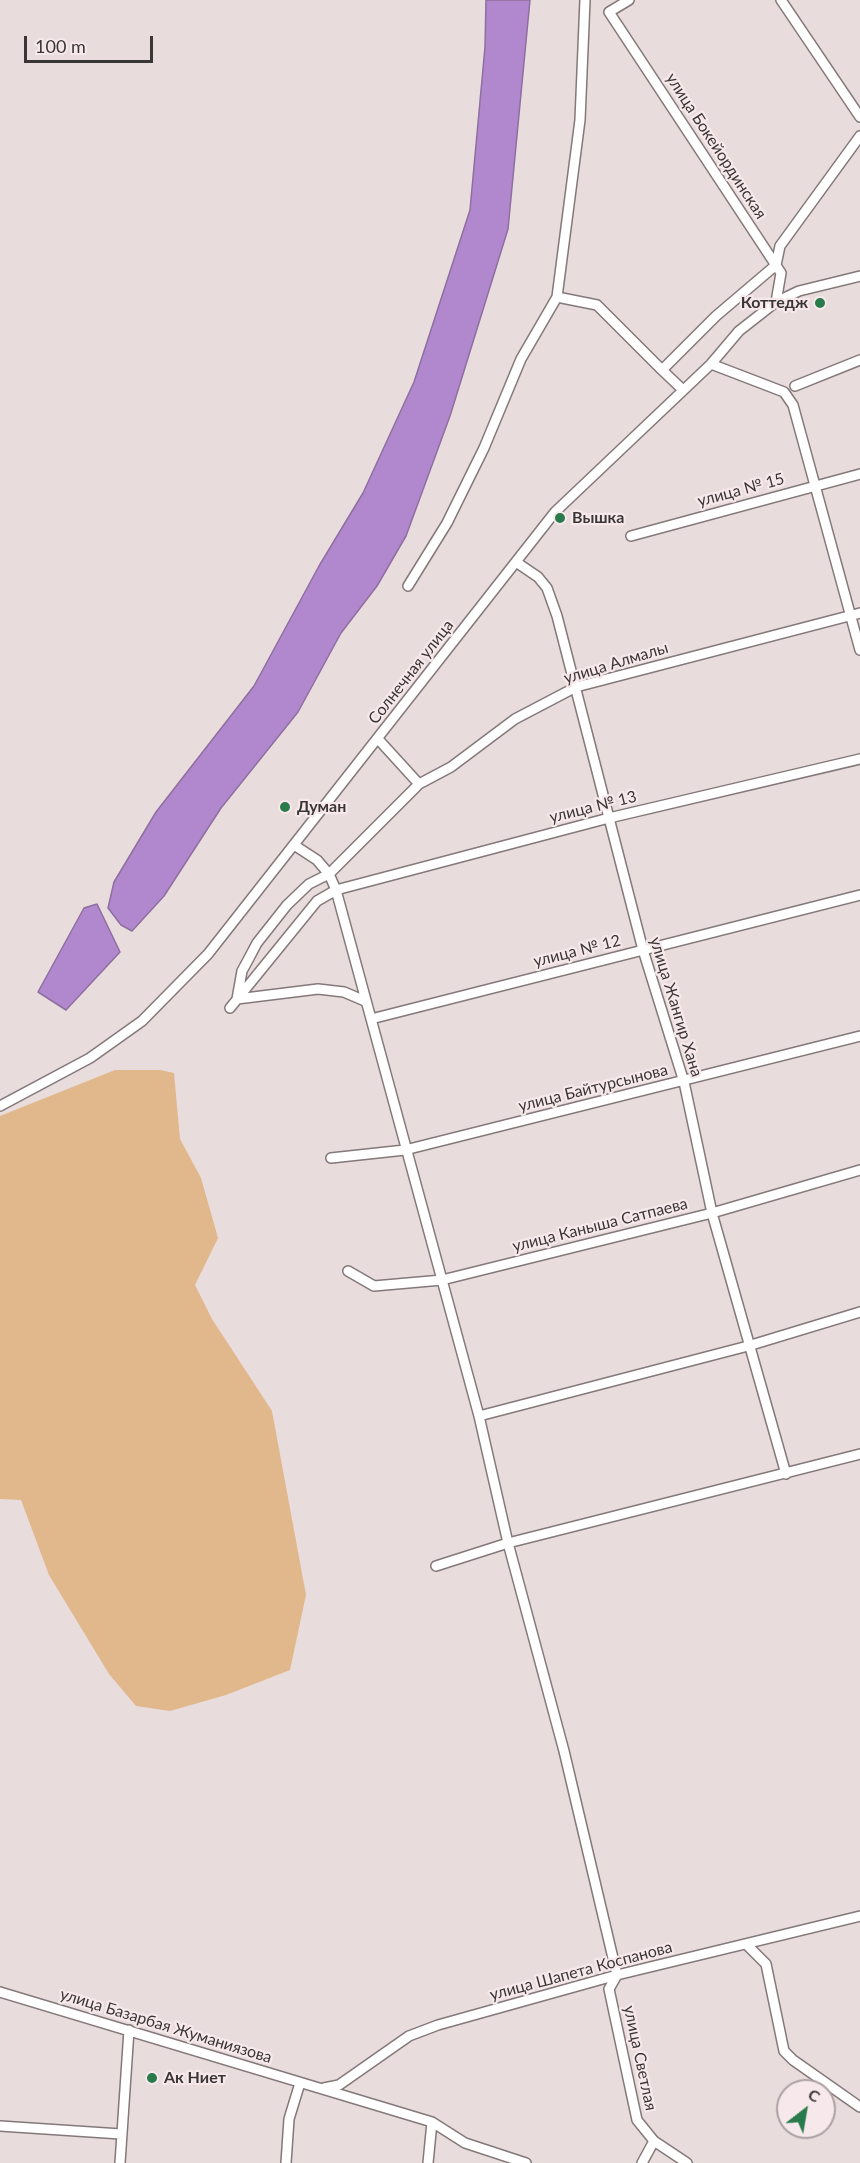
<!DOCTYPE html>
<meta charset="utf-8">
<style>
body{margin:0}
#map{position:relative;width:860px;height:2163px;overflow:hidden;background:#e9dcdd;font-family:Lato,sans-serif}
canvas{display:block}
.north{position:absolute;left:776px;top:2079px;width:60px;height:60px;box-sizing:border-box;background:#f7e9eb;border:2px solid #aca1a3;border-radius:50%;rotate:31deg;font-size:16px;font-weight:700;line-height:24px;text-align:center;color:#3b3636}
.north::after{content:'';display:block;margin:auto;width:21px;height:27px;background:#2a7b4c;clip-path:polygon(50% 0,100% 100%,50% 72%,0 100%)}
.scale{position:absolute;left:24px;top:36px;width:129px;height:27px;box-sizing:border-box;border:3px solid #3b3636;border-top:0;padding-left:8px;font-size:18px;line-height:21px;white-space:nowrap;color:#3b3636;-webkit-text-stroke:4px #f7e9eb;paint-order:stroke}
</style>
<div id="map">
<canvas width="860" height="2163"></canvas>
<div class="north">С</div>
<div class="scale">100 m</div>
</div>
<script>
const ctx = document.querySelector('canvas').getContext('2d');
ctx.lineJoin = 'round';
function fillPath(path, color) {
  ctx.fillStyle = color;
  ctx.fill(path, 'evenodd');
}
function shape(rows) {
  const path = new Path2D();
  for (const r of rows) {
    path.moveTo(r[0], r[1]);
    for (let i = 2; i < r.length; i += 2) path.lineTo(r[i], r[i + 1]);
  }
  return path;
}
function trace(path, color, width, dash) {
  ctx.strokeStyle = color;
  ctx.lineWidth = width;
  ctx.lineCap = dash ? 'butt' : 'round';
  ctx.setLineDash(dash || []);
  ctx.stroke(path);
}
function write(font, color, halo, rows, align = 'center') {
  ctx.font = font + ' Lato,sans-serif';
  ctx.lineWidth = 4.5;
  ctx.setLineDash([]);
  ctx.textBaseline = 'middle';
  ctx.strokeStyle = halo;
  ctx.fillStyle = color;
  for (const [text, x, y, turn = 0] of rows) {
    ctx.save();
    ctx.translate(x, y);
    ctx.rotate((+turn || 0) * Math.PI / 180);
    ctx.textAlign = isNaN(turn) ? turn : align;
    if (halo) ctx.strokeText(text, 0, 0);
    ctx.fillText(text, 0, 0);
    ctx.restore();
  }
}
const green = shape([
 [115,1070,160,1070,174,1073,180,1139,201,1178,218,1238,195,1285,212,1319,272,1411,306,1595,290,1670,226,1695,170,1711,136,1706,109,1674,49,1575,21,1500,0,1499,0,1116]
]);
const water = shape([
 [486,0,530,0,508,229,450,416,406,536,377,586,341,633,298,712,221,808,164,896,132,931,121,925,108,908,114,882,156,812,254,686,319,566,363,493,414,382,470,210,485,47,486,0],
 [97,904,120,952,66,1010,38,992,84,908,97,904]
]);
const minor = shape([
 [585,0,580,120,557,297,597,305,662,370,716,316,776,265,780,246,860,136],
 [629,0,609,12,781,273,776,302],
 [781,0,860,117],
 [711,364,784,392,793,405,860,650],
 [662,370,683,390],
 [795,386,860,360],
 [631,536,860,474],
 [516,562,538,577,547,588,557,616,643,950,684,1082,712,1213,786,1474],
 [408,586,447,523,484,448,521,359,557,297],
 [378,739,419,784],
 [294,845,317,860,329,874,336,890,479,1416,508,1543,564,1751,617,1975,609,1989,637,2120,654,2141,687,2163],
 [365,1001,344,992,318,989,237,999,242,971,248,960,257,943,287,905,309,884,329,874,419,784,451,767,515,719,576,687,860,613],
 [230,1008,317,901,336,890,609,818,860,759],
 [371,1019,860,895],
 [0,1106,90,1058,142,1021,208,954,555,512,711,364,739,331,776,302,799,291,860,276],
 [331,1158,405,1150,860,1036],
 [348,1271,374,1286,442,1280,712,1213,860,1170],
 [479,1416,748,1346,860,1312],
 [436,1566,508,1543,860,1454],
 [747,1945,766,1964,784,2051,793,2060,860,2107],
 [0,1992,432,2122,465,2143,526,2163],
 [324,2088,339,2085,409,2036,438,2025,617,1975,860,1916],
 [0,2126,121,2134],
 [120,2163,129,2030],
 [286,2163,289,2119,300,2083],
 [428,2163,432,2122],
 [642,2163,654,2141]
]);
const markers = [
 [820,303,6,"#2a7b4c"],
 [560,518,6,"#2a7b4c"],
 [285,807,6,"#2a7b4c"],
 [152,2078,6,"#2a7b4c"]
];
const streetNames = [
 ["улица Бокейординская",716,146,57],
 ["улица № 15",741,490,-15],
 ["улица Алмалы",616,663,-17],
 ["Солнечная улица",411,672,-52],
 ["улица № 13",593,807,-14],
 ["улица № 12",577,951,-14],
 ["улица Жангир Хана",676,1007,73],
 ["улица Байтурсынова",593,1088,-14],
 ["улица Каныша Сатпаева",600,1225,-14],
 ["улица Шапета Коспанова",581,1971,-15],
 ["улица Базарбая Жуманиязова",166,2026,17],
 ["улица Светлая",640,2058,78]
];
const poiNames = [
 ["Коттедж",808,303,"right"],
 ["Вышка",572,518],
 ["Думан",297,807],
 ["Ак Ниет",164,2078]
];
fillPath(green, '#e1b78c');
fillPath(water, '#b188ce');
trace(water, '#8e6fa0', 1.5);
trace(minor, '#84787a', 12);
trace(minor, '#fff', 9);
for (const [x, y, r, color] of markers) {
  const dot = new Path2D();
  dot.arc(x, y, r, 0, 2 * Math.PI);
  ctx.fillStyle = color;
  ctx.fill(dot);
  trace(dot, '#f7e9eb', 2);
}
write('16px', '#3b3636', '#f7e9eb', streetNames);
write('bold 16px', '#3b3636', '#f7e9eb', poiNames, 'left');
</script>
